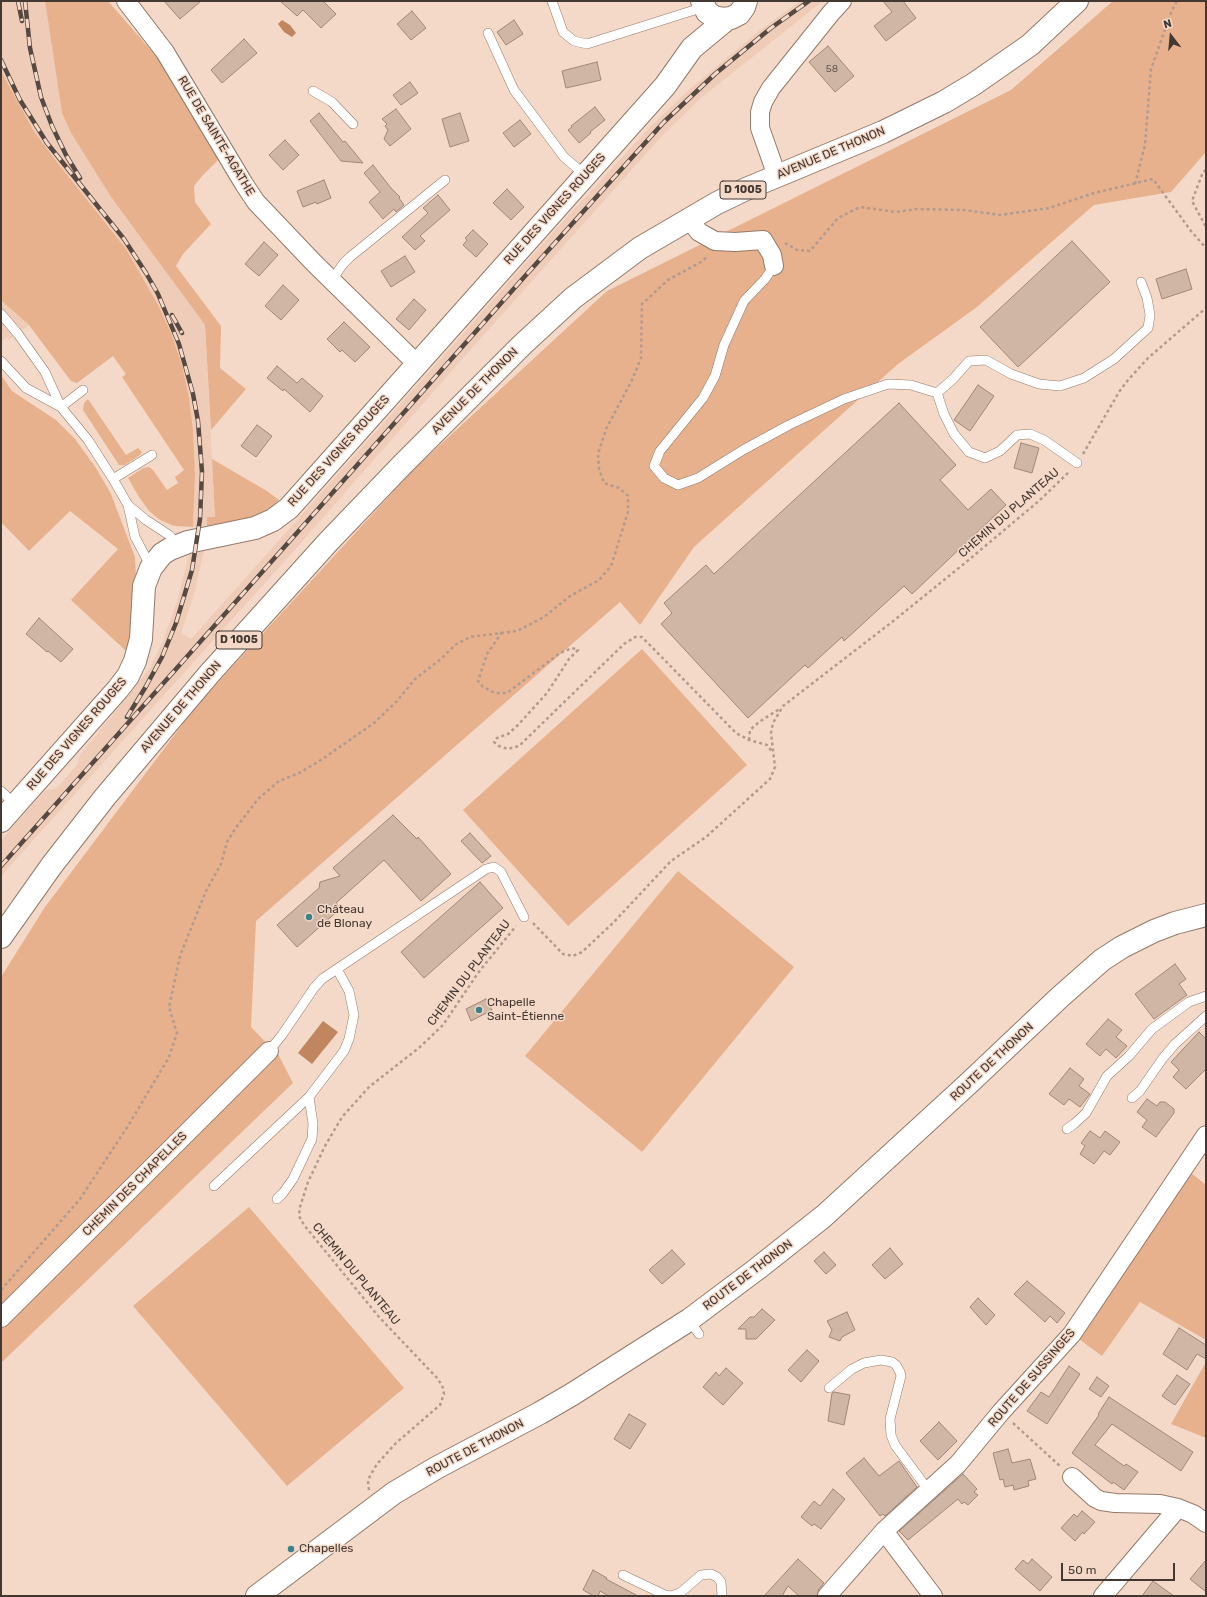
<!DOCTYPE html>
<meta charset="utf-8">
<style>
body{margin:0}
#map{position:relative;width:1207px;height:1597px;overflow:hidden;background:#f5d9c8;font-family:Rubik,sans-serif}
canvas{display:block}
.frame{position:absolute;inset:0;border:2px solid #443932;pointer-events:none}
.north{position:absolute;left:1151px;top:16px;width:40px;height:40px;-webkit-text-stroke:3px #f5d9c8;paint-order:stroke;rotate:344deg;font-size:11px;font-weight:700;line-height:16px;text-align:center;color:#443932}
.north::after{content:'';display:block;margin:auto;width:14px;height:18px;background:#443932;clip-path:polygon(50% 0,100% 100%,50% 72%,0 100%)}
.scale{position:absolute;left:1061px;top:1563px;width:114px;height:18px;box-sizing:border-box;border:2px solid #443932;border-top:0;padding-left:5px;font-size:12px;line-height:14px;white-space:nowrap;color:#443932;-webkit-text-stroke:3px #f5d9c8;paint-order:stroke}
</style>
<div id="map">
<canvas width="1207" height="1597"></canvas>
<div class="frame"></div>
<div class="north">N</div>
<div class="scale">50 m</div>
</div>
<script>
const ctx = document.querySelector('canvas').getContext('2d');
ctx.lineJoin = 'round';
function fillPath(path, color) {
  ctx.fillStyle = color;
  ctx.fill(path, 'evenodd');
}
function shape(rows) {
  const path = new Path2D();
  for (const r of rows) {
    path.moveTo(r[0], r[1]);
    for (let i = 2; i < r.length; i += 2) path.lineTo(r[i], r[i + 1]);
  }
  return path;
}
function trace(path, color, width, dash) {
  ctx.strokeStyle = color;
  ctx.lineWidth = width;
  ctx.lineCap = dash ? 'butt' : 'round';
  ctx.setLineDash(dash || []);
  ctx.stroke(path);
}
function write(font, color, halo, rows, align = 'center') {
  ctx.font = font + ' Rubik,sans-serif';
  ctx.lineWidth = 3;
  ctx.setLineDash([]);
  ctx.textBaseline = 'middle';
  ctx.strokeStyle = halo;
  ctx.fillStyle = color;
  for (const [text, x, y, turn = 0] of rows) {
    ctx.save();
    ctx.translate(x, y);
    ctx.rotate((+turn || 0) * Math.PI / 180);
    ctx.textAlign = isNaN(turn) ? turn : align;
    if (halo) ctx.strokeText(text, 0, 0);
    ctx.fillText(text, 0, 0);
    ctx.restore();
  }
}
const built = shape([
 [1,1,45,1,62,113,71,133,111,197,205,325,215,518,207,517,207,525,193,527,195,477,113,356,77,383,71,381,29,325,9,340,7,337,1,342],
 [800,1,823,1,701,98,663,135,464,357,301,543,1,876,1,840,45,791,57,788,77,765,80,755,150,668,163,641,177,601,189,554,204,550,194,595,181,633,191,639,557,228,649,128,691,88,759,31]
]);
const green = shape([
 [45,1,108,1,163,64,220,158,203,175,194,186,195,202,211,224,183,254,176,266,221,326,220,368,246,389,211,430,205,325,111,197,71,133,62,113],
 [1113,1,1206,1,1206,152,1171,192,1094,205,977,307,898,364,694,547,640,625,620,602,256,921,251,1027,279,1056,293,1083,1,1363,1,977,45,907,197,705,415,468,607,291,1011,90],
 [1,71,33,130,56,161,126,249,158,305,171,333,182,365,189,398,193,431,195,477,193,527,174,526,160,520,149,511,139,497,128,478,143,468,149,467,153,470,167,490,178,483,175,477,184,470,122,377,126,374,113,356,77,383,71,381,29,325,1,300],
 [1,375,12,391,56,420,75,439,96,468,111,494,135,557,136,578,131,646,125,650,71,600,118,549,70,511,29,551,1,522],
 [88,399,126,455,138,448,142,452,140,455,125,465,119,465,83,410,84,403],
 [212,459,267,491,279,500,272,507,253,517,207,526,207,517,215,517],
 [642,649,747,765,568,926,463,810],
 [678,871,794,967,642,1152,525,1056],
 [1184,1167,1206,1185,1206,1340,1140,1302,1102,1356,1072,1334],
 [249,1207,404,1388,287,1486,133,1306],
 [1206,1362,1206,1438,1171,1424]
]);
const water = shape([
 [282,20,290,25,296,33,292,37,284,32,278,24],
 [323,1021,338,1032,312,1064,298,1053]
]);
const building = shape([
 [164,1,201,1,180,19,164,1],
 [280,1,323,1,336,14,321,28,303,10,297,16,280,1],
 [883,1,903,1,916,18,886,41,874,26,892,12,883,1],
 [412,11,426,28,411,40,397,24,412,11],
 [514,20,523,34,506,45,497,32,514,20],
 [244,39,257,53,222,83,211,70,244,39],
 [828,46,854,76,835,92,809,62,828,46],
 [597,62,601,80,566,88,562,71,597,62],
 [410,82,418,93,401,105,393,95,410,82],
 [595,107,605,120,590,132,591,133,579,143,568,130,572,127,571,126,595,107],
 [396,109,411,129,390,146,384,139,388,130,385,126,387,124,382,119,396,109],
 [319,113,343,142,345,141,363,163,341,161,310,121,319,113],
 [460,113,469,141,450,147,442,119,460,113],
 [520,120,531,134,514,147,503,133,520,120],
 [285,140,299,155,283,170,269,155,285,140],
 [373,165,391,188,400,197,399,198,404,205,396,212,394,209,383,219,369,202,380,192,364,173,373,165],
 [324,180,331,198,317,204,316,202,303,207,297,191,324,180],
 [507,189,524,207,511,220,493,203,507,189],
 [438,195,450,210,420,236,425,241,415,250,402,237,428,213,423,208,438,195],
 [473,230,488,244,476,257,463,245,467,240,465,238,473,230],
 [1072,241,1110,282,1018,367,980,327,1072,241],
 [264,242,278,255,259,276,245,264,264,242],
 [405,256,415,272,391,287,381,271,405,256],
 [1186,269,1192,289,1162,299,1156,279,1186,269],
 [283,285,299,300,281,320,265,306,283,285],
 [414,299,426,310,409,330,396,319,414,299],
 [344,322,370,347,355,362,342,350,340,352,327,339,344,322],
 [277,366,297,383,302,378,323,396,310,412,284,389,283,391,267,378,277,366],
 [978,385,994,396,970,431,954,420,978,385],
 [899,403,956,465,940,480,968,510,991,489,1006,505,912,594,904,586,844,641,842,637,808,668,805,665,748,718,661,624,672,613,664,603,706,565,714,574,899,403],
 [257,425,272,436,256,457,241,446,257,425],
 [1021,443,1039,448,1032,473,1014,468,1021,443],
 [39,618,73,649,61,662,48,651,47,652,26,634,39,618],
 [393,815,417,839,418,837,451,874,421,901,384,860,336,903,341,908,297,947,277,925,319,888,320,882,340,876,333,868,393,815],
 [470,833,491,856,482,863,461,841,470,833],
 [480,882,503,908,424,978,401,952,480,882],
 [1175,964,1186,979,1179,984,1187,995,1154,1019,1135,994,1175,964],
 [486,999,492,1010,471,1021,466,1009,486,999],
 [1108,1019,1122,1030,1116,1037,1127,1046,1116,1058,1106,1049,1100,1056,1086,1044,1108,1019],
 [1199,1032,1206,1039,1206,1069,1186,1089,1173,1077,1179,1070,1171,1062,1199,1032],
 [1070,1068,1084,1079,1079,1086,1090,1094,1080,1107,1069,1099,1064,1105,1049,1094,1070,1068],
 [1147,1099,1157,1106,1160,1102,1165,1102,1174,1109,1174,1113,1156,1137,1142,1127,1147,1120,1137,1112,1147,1099],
 [1090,1131,1100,1138,1105,1131,1120,1142,1110,1155,1104,1151,1094,1164,1080,1154,1085,1146,1081,1143,1090,1131],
 [890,1248,903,1264,885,1279,872,1265,890,1248],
 [672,1250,685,1264,662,1284,649,1270,672,1250],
 [824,1252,836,1265,826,1274,814,1261,824,1252],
 [1027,1281,1065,1313,1057,1323,1050,1316,1045,1322,1014,1294,1027,1281],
 [978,1298,995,1315,986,1325,970,1307,978,1298],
 [762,1309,775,1320,756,1339,746,1339,746,1329,738,1329,750,1317,754,1317,762,1309],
 [847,1312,855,1330,842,1337,840,1341,829,1337,832,1330,827,1321,847,1312],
 [1179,1328,1206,1345,1206,1359,1197,1354,1187,1370,1163,1354,1179,1328],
 [807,1350,819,1361,801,1382,788,1370,807,1350],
 [1069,1366,1080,1374,1047,1424,1027,1411,1041,1392,1049,1397,1069,1366],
 [726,1368,743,1383,723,1405,703,1387,716,1372,719,1376,726,1368],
 [1177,1375,1190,1384,1175,1405,1162,1396,1177,1375],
 [1097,1377,1109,1386,1101,1397,1089,1389,1097,1377],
 [834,1392,850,1395,844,1425,828,1421,832,1393,834,1392],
 [1109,1397,1193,1452,1181,1471,1112,1424,1095,1445,1124,1466,1126,1464,1138,1472,1124,1490,1113,1482,1112,1484,1072,1453,1099,1415,1098,1414,1109,1397],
 [629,1414,646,1424,630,1449,614,1439,629,1414],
 [939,1422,957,1441,938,1460,920,1441,939,1422],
 [1008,1449,1012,1463,1030,1459,1036,1479,1028,1481,1029,1486,1014,1490,1013,1485,1005,1487,1003,1479,1000,1480,993,1453,1008,1449],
 [864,1458,879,1476,899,1461,917,1487,885,1516,883,1514,880,1516,846,1473,864,1458],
 [963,1474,977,1489,974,1492,978,1495,968,1505,964,1502,962,1504,958,1499,908,1540,899,1531,963,1474],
 [833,1489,845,1499,821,1529,814,1524,812,1526,801,1517,814,1501,820,1506,833,1489],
 [1082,1511,1095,1522,1084,1534,1083,1532,1075,1541,1061,1528,1074,1514,1077,1517,1082,1511],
 [798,1559,824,1583,819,1589,817,1596,799,1596,788,1586,782,1596,764,1596,798,1559],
 [1032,1559,1052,1577,1040,1591,1015,1569,1023,1560,1028,1564,1032,1559],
 [1206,1560,1206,1592,1190,1579,1206,1560],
 [593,1570,607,1578,606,1579,638,1596,609,1596,600,1591,598,1596,594,1596,583,1590,593,1570],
 [1153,1581,1174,1596,1142,1596,1153,1581]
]);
const path = shape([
 [1206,170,1203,172,1192,201,1206,227],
 [1135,184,1145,145,1151,69,1172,10,1177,1],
 [785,243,797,250,810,251,838,218,860,207,896,212,917,209,964,210,1000,215,1049,208,1094,193,1153,179,1191,231,1206,248],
 [1083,454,1119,392,1128,380,1148,358,1206,308],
 [502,632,487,654,478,681,483,687,495,693,507,693,560,653,572,648,578,650,569,659,547,693,518,725,508,734,497,738,494,742,499,746,508,749,519,746,624,644,635,637,642,637,736,733,749,740,767,745,773,753],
 [749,740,750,730,759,722,781,708],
 [533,923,563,954,573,956,582,952,613,923,671,861,706,837,770,779,775,767,771,733,773,723,783,706,892,622,965,563,1040,500,1070,471],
 [1,1290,80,1199,128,1126,169,1057,177,1033,169,1007,180,956,206,891,221,864,227,842,235,829,258,799,279,781,299,773,321,760,374,723,397,701,415,679,441,659,455,645,470,637,517,631,544,617,570,596,599,580,611,566,628,512,628,496,619,488,604,483,599,469,598,454,606,429,632,380,641,358,642,304,668,280,701,262,708,256],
 [1013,1423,1061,1467],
 [369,1490,368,1481,370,1476,377,1464,396,1443,440,1405,444,1394,443,1388,438,1379,379,1317,304,1225,299,1216,300,1207,308,1182,325,1146,342,1117,369,1087,420,1047,443,1025,478,973,516,926]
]);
const service = shape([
 [552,1,563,32,574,41,587,44,704,7],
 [488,33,514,90,564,157,585,175],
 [313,91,332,102,353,124],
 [774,266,765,279,744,301,724,345,715,376,703,398,660,451,654,466,664,478,678,485,698,478,743,450,789,425,844,399,888,384,911,385,937,393,944,414,954,434,969,452,985,458,1000,451,1017,435,1030,434,1044,440,1077,463],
 [332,280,343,264,350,257,445,180],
 [1,314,18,334,45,372,61,407,88,440,113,479,128,505,135,537,151,567],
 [1,361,26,388,61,407],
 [937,393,953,379,969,361,986,360,1011,374,1039,384,1060,386,1084,378,1114,359,1148,328,1150,315,1147,298,1141,282],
 [61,407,83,390],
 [113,479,152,455],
 [128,505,146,520,169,535,178,545],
 [1,791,16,805],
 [269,1051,282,1035,314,988,322,979,486,869,494,867,501,872,524,917],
 [1132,1098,1140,1091,1163,1058,1175,1044,1206,1016],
 [1067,1129,1074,1124,1086,1113,1107,1076,1129,1056,1152,1029,1189,1002,1206,996],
 [214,1186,309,1097,344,1051,349,1039,354,1015,349,991,337,969],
 [277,1199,283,1193,293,1179,312,1139,313,1124,309,1097],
 [689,1320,699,1334],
 [829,1388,852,1369,864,1363,881,1360,892,1362,896,1365,900,1372,901,1376,890,1419,891,1435,895,1445,929,1491],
 [623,1575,665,1595,671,1596,680,1593,701,1575,711,1574,717,1577,721,1582,722,1596]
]);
const minor = shape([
 [126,1,165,52,244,184,256,202,314,263,417,364],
 [777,176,760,128,760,112,763,102,771,88,831,13,842,1],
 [689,219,699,232,715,241,735,242,763,240,772,255,774,266],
 [1,1318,269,1051],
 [1072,1477,1095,1498,1101,1501,1115,1503,1160,1504,1178,1508,1193,1514,1206,1523],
 [884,1531,933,1596],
 [827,1596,884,1531,958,1464,1001,1412,1072,1334,1206,1135],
 [1103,1596,1178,1508]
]);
const tertiary = shape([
 [702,1,707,12,714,17,723,19,731,18,739,14,744,7,746,1],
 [1,821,118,689,128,676,135,661,141,639,144,586,151,568,162,554,170,549,188,542,255,528,273,520,289,508,665,86,692,48,727,19]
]);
const secondary = shape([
 [257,1596,394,1493,436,1468,540,1413,571,1395,689,1320,757,1269,824,1216,968,1084,1060,997,1102,960,1122,947,1154,931,1175,923,1206,915]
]);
const primary = shape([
 [1,937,52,865,105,797,210,673,329,541,402,465,523,344,573,298,640,248,717,203,746,189,883,132,944,102,974,84,1030,45,1077,1]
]);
const rail = shape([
 [18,1,22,21],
 [25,1,30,48,41,97,52,126,66,155,80,178],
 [1,60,20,100,47,143,124,239,146,273,158,294,179,344,193,394,198,421,202,472,200,519,192,570,176,623,162,657,145,688,127,717],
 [172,315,182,333],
 [1,866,526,275,664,122,715,74,771,28,809,1]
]);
const markers = [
 [309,917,4,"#3a8289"],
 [479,1010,4,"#3a8289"],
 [291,1549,4,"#3a8289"]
];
const numberNames = [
 ["58",832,69]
];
const shields = [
 [743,190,46],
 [239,640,46]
];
const shieldNames = [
 ["D 1005",743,190],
 ["D 1005",239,640]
];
const streetNames = [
 ["RUE DE SAINTE-AGATHE",216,136,59],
 ["AVENUE DE THONON",831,153,-23],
 ["RUE DES VIGNES ROUGES",555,209,-48],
 ["AVENUE DE THONON",475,391,-45],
 ["RUE DES VIGNES ROUGES",339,451,-48],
 ["CHEMIN DU PLANTEAU",1009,513,-41],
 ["AVENUE DE THONON",181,707,-49],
 ["RUE DES VIGNES ROUGES",77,734,-49],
 ["CHEMIN DU PLANTEAU",469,973,-53],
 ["ROUTE DE THONON",992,1062,-43],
 ["CHEMIN DES CHAPELLES",135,1184,-45],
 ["CHEMIN DU PLANTEAU",356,1274,50],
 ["ROUTE DE THONON",748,1275,-37],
 ["ROUTE DE SUSSINGES",1032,1378,-49],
 ["ROUTE DE THONON",475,1448,-28]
];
const poiNames = [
 ["Château",317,910],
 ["de Blonay",317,924],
 ["Chapelle",487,1003],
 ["Saint-Étienne",487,1017],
 ["Chapelles",299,1549]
];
fillPath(built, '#efccb7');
fillPath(green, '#e8b18e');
fillPath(water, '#c1865f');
fillPath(building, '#d0b6a5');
trace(building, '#a08777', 1);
trace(service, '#937a6a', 10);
trace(minor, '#937a6a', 20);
trace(tertiary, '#937a6a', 24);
trace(secondary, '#937a6a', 24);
trace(primary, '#937a6a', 24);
trace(path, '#b09b8e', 2.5, [3, 3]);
trace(service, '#fff', 9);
trace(minor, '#fff', 18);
trace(tertiary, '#fff', 22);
trace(secondary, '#fff', 22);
trace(primary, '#fff', 22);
trace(rail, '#564941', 4.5);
trace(rail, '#f5d9c8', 3, [9]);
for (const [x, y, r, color] of markers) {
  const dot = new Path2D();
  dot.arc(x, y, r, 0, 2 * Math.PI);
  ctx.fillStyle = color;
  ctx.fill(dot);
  trace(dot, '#f5d9c8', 1.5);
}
write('10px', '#67584f', null, numberNames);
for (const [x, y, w] of shields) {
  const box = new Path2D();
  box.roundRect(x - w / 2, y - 9, w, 18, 3);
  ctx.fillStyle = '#f5d9c8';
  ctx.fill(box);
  trace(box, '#443932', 1);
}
write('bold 11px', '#443932', null, shieldNames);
write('12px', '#443932', '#f5d9c8', streetNames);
write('12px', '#443932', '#f5d9c8', poiNames, 'left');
</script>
